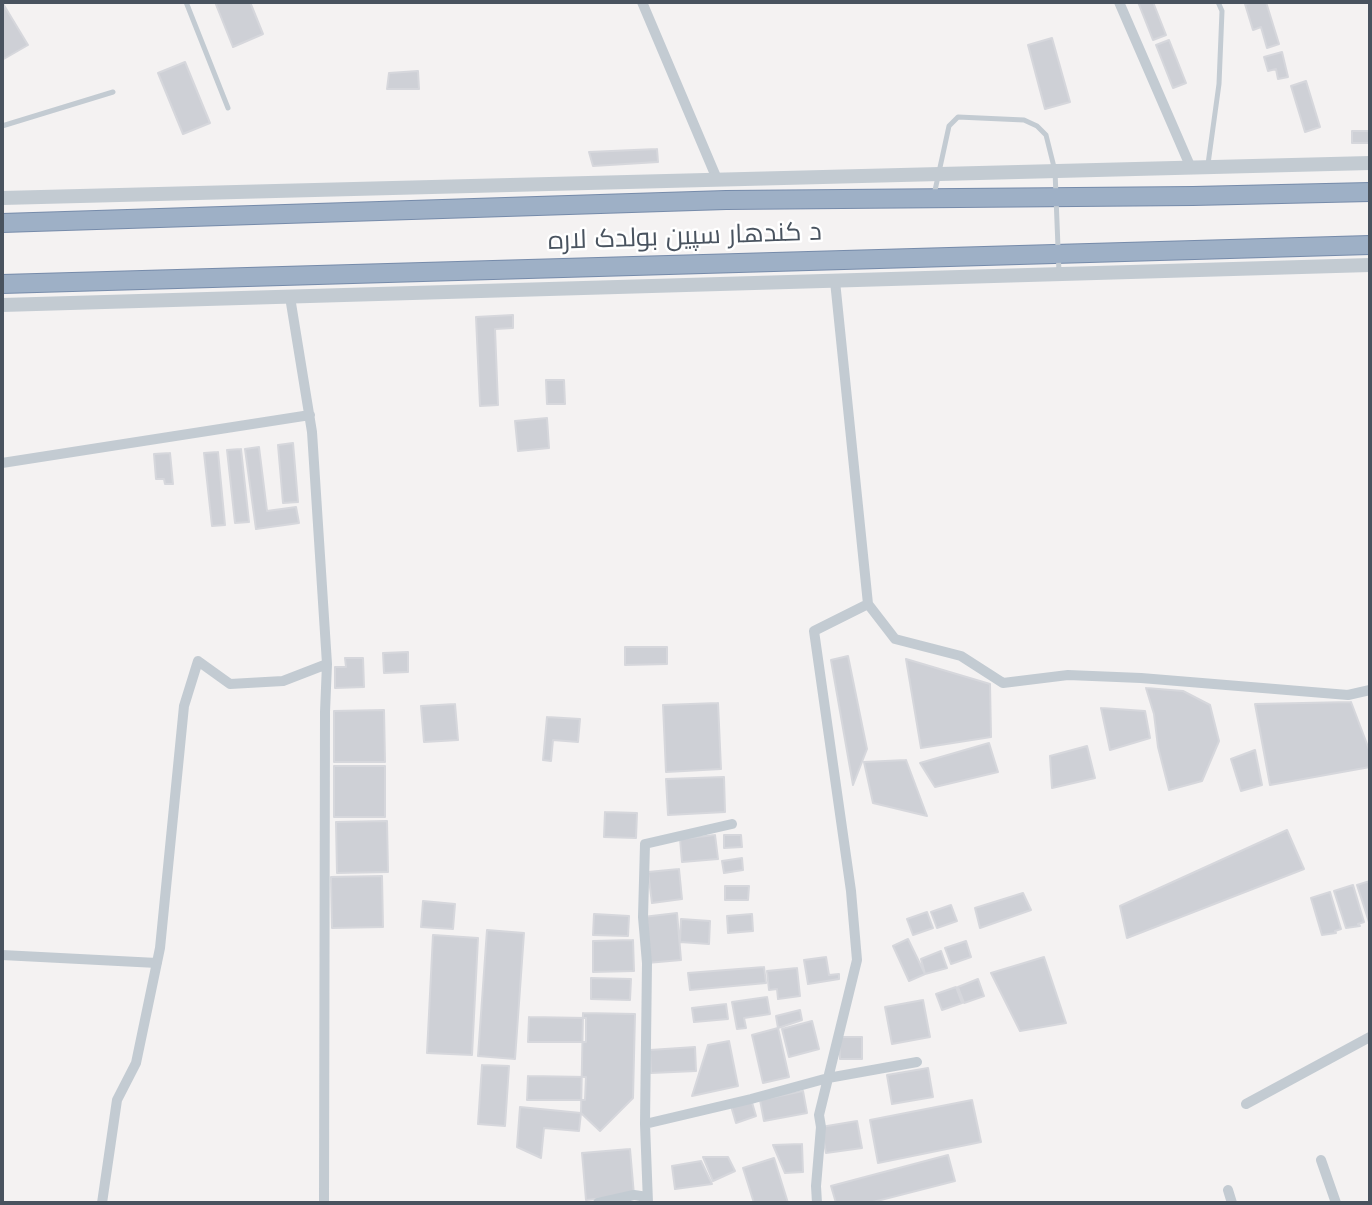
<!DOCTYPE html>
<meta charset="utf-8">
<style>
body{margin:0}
#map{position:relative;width:1372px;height:1205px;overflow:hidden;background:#f4f2f2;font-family:Jost,sans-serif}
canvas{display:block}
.frame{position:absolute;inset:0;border:4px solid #49535f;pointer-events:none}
</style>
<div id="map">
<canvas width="1372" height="1205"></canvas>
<div class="frame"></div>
</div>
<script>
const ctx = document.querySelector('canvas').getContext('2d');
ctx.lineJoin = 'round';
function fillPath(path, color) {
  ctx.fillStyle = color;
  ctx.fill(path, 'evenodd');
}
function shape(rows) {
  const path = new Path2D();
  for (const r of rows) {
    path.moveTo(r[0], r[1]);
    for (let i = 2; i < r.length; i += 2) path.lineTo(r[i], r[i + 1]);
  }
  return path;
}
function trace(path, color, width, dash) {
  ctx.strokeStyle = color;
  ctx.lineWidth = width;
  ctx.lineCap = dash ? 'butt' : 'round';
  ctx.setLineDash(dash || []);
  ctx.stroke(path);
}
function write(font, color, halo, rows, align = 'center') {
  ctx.font = font + ' Jost,Cairo,sans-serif';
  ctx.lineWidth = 5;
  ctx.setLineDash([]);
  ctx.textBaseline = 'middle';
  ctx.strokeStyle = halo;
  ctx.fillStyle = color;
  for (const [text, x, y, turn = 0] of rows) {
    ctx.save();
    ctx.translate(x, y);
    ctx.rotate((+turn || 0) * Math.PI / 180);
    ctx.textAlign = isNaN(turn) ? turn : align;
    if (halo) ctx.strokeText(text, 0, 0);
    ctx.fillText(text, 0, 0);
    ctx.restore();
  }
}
const building = shape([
 [2,2,28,45,2,60,2,2],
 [215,2,250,2,263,34,233,47,215,2],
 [1138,2,1153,2,1166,35,1153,40,1138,2],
 [1254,2,1266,2,1279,44,1267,48,1261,27,1253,30,1245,4,1254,2],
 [1052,38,1070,102,1045,109,1028,45,1052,38],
 [1169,40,1186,83,1173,88,1156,45,1169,40],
 [1282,52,1288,77,1278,79,1276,69,1268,71,1264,57,1282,52],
 [185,62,210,123,183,134,158,73,185,62],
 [418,71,419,89,387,89,389,73,418,71],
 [1306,81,1320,127,1305,132,1291,86,1306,81],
 [1352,131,1370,131,1370,143,1352,143,1352,131],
 [657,149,658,162,593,166,589,152,657,149],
 [513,315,513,328,495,329,498,405,480,406,476,317,513,315],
 [546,380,564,380,565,404,547,404,546,380],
 [547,418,549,448,518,451,515,421,547,418],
 [293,443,298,502,283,503,278,445,293,443],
 [259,447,267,511,296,507,299,523,256,529,245,449,259,447],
 [241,449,249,522,235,523,227,450,241,449],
 [218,452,225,525,212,526,204,453,218,452],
 [170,453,173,484,165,484,164,479,156,479,154,454,170,453],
 [625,647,667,647,667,664,625,665,625,647],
 [408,652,408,672,384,673,383,653,408,652],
 [848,656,867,749,853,785,831,660,848,656],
 [345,658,363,658,364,687,335,688,335,667,346,667,345,658],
 [906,659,990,684,991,737,921,748,906,659],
 [1146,688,1183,691,1210,705,1219,741,1202,781,1169,790,1158,747,1154,714,1146,688],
 [1351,702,1370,752,1370,767,1270,785,1255,704,1351,702],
 [718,703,721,769,666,772,663,705,718,703],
 [455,704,458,740,424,742,421,706,455,704],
 [1101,708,1145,711,1150,738,1110,750,1101,708],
 [384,710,385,762,334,762,334,711,384,710],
 [547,717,580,719,578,742,553,740,551,761,543,760,547,717],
 [989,743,998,772,935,787,920,763,989,743],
 [1087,746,1095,778,1052,788,1050,756,1087,746],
 [1255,750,1262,785,1241,791,1231,759,1255,750],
 [906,760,927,816,873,803,864,762,906,760],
 [334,766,385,766,385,817,334,817,334,766],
 [724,777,725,812,668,815,666,779,724,777],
 [605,812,637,813,636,838,604,837,605,812],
 [387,821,388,872,337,873,336,822,387,821],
 [1287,830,1304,869,1127,938,1120,906,1287,830],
 [715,835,718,859,682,862,680,839,715,835],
 [724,835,741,835,742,847,724,848,724,835],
 [742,858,743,870,724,873,722,861,742,858],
 [679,869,682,899,652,903,648,872,679,869],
 [382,876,383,927,332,928,331,877,382,876],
 [1370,881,1370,922,1369,922,1357,885,1370,881],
 [1353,885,1364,922,1358,924,1360,926,1346,928,1334,891,1353,885],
 [725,886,749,886,748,900,725,900,725,886],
 [1330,892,1341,929,1335,931,1336,933,1322,935,1311,898,1330,892],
 [1023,893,1031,910,980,928,975,908,1023,893],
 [423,901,455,904,453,929,421,927,423,901],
 [951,905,957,921,937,928,931,912,951,905],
 [927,912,933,928,913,935,907,919,927,912],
 [677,913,681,960,647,963,643,917,677,913],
 [594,914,629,916,628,936,593,935,594,914],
 [752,914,753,931,728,933,727,916,752,914],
 [681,919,710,921,709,944,680,942,681,919],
 [487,930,524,933,515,1059,478,1056,487,930],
 [433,935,478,938,472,1055,427,1053,433,935],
 [908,939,925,974,909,981,893,946,908,939],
 [633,940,634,971,593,972,593,941,633,940],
 [966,941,971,957,951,964,945,948,966,941],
 [941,951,947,968,925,974,921,959,941,951],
 [826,957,829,975,839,974,839,979,808,984,804,960,826,957],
 [1044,957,1066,1023,1020,1031,991,973,1044,957],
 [764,967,766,983,690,990,688,973,764,967],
 [797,968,800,996,778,999,777,989,769,990,767,971,797,968],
 [591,978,631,979,630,1000,591,999,591,978],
 [978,979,984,996,964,1003,958,987,978,979],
 [956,987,962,1003,942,1010,936,994,956,987],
 [767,997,770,1014,744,1018,746,1028,737,1029,732,1002,767,997],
 [923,1000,930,1037,892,1044,885,1007,923,1000],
 [726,1004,728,1019,694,1022,692,1008,726,1004],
 [800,1010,802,1020,778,1028,776,1016,800,1010],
 [583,1013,635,1014,633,1098,600,1131,581,1113,583,1013],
 [529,1017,586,1018,586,1042,528,1042,529,1017],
 [812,1021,819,1049,789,1057,782,1029,812,1021],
 [778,1028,789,1077,763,1083,752,1035,778,1028],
 [839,1037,862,1037,862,1059,840,1059,839,1037],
 [729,1041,738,1086,692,1096,708,1045,729,1041],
 [695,1047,696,1071,651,1073,650,1050,695,1047],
 [482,1065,509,1066,505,1126,478,1124,482,1065],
 [928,1068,933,1097,892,1104,887,1075,928,1068],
 [528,1076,586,1077,585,1100,527,1100,528,1076],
 [803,1091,807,1113,764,1121,760,1100,803,1091],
 [751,1099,756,1116,736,1123,731,1106,751,1099],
 [972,1100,981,1142,878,1163,870,1120,972,1100],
 [520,1107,581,1113,579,1131,544,1128,541,1158,517,1147,520,1107],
 [857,1121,862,1148,826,1153,821,1127,857,1121],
 [802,1144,803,1172,785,1173,773,1145,802,1144],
 [630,1149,634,1195,586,1200,582,1153,630,1149],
 [948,1155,955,1181,869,1203,836,1203,831,1186,948,1155],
 [703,1157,728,1157,735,1171,713,1181,703,1157],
 [774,1158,788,1203,754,1203,743,1168,774,1158],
 [701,1161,712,1184,675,1189,672,1166,701,1161]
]);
const service = shape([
 [186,2,228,108],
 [2,126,113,92],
 [1208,164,1219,84,1222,11,1218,2],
 [934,195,949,126,958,117,1024,120,1037,126,1046,135,1055,171,1059,273]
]);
const minor = shape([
 [642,2,717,179],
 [1119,2,1191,168],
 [290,297,312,432,327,664,325,712,324,1203],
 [2,463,310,415],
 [868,604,895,639,961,656,1003,683,1068,675,1141,678,1348,695,1370,690],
 [732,824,645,844,643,917,647,963,645,1124,751,1099,828,1078,917,1062],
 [2,955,157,963],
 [1246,1104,1370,1037],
 [645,1124,648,1203],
 [1321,1160,1336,1203],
 [1228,1190,1232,1203],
 [102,1203,117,1100,136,1063,160,948,184,706,198,661,230,684,283,681,327,664],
 [598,1203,634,1195,647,1197],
 [817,1203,816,1186,821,1127,819,1115,857,960,851,891,814,631,868,604,835,281]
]);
const tertiary = shape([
 [2,198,1370,163],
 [2,305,1370,265]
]);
const trunk = shape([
 [2,223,726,200,1193,196,1370,192],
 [2,284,1370,245]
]);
const streetNames = [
 ["د کندهار سپین بولدک لاره",685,238,-2]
];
fillPath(building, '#ced0d6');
trace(building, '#d6d7dc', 2);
trace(trunk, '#768baa', 20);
trace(service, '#c3cbd2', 5);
trace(minor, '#c3cbd2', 10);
trace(tertiary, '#c3cbd2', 14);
trace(trunk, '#9eb0c6', 18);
write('26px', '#49535f', '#fff', streetNames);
</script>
